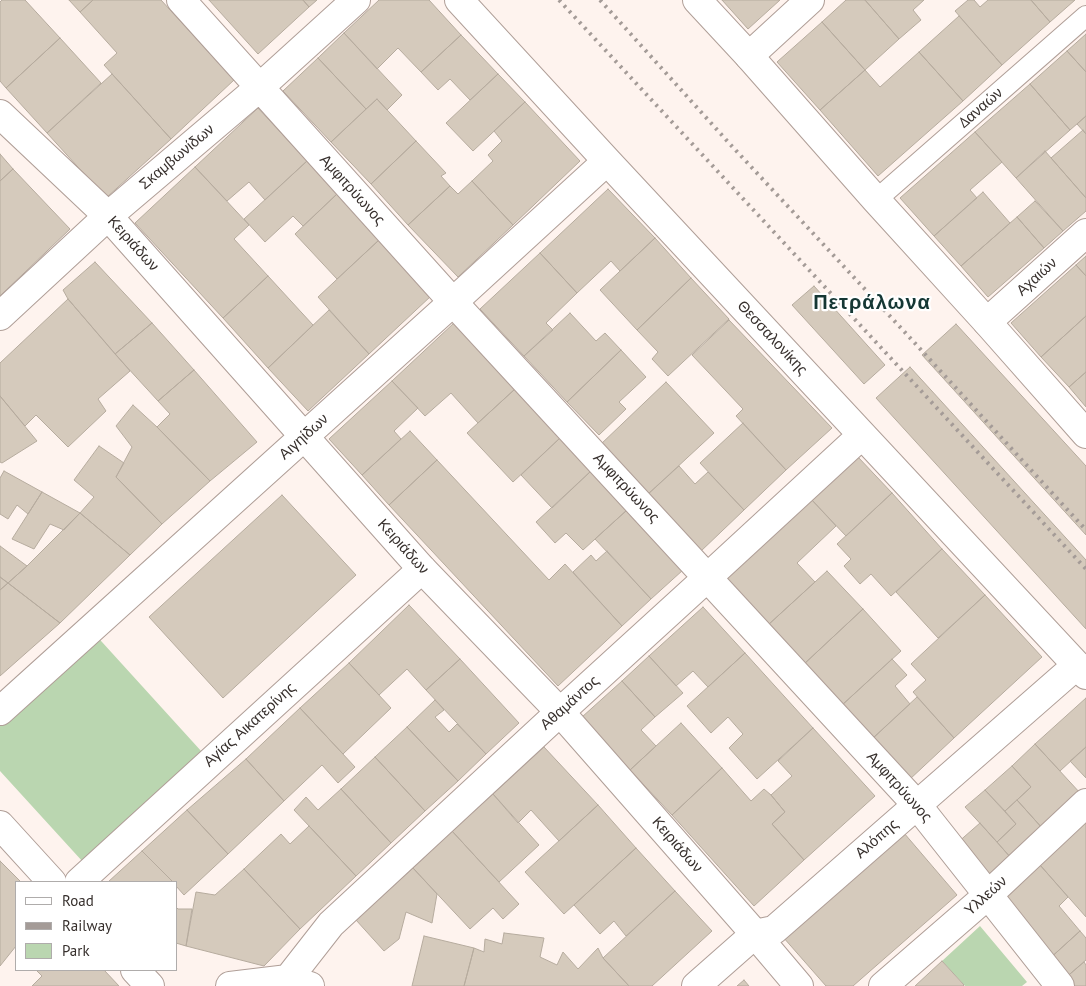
<!DOCTYPE html>
<meta charset="utf-8">
<style>
body{margin:0}
#map{position:relative;width:1086px;height:986px;overflow:hidden;background:#fef3ee;font-family:"PT Sans",sans-serif}
canvas{display:block}
.legend{position:absolute;left:15px;top:881px;width:162px;height:90px;box-sizing:border-box;background:#fff;border:1px solid #afacab;margin:0;padding:6px 9px;list-style:none;font-size:15px;color:#37302d}
.legend li{display:flex;align-items:center;gap:10px;height:25px}
.legend b{width:25px;border:1px solid #afacab}
</style>
<div id="map">
<canvas width="1086" height="986"></canvas>
<ul class="legend">
<li><b style="height:6px;background:#fff"></b>Road</li>
<li><b style="height:6px;background:#a49b97"></b>Railway</li>
<li><b style="height:14px;background:#bad6b0"></b>Park</li>
</ul>
</div>
<script>
const ctx = document.querySelector('canvas').getContext('2d');
ctx.lineJoin = 'round';
function fillPath(path, color) {
  ctx.fillStyle = color;
  ctx.fill(path, 'evenodd');
}
function shape(rows) {
  const path = new Path2D();
  for (const r of rows) {
    path.moveTo(r[0], r[1]);
    for (let i = 2; i < r.length; i += 2) path.lineTo(r[i], r[i + 1]);
  }
  return path;
}
function trace(path, color, width, dash) {
  ctx.strokeStyle = color;
  ctx.lineWidth = width;
  ctx.lineCap = dash ? 'butt' : 'round';
  ctx.setLineDash(dash || []);
  ctx.stroke(path);
}
function write(font, color, halo, rows, align = 'center') {
  ctx.font = font + ' "PT Sans",sans-serif';
  ctx.lineWidth = 4.5;
  ctx.setLineDash([]);
  ctx.textBaseline = 'middle';
  ctx.strokeStyle = halo;
  ctx.fillStyle = color;
  for (const [text, x, y, turn = 0] of rows) {
    ctx.save();
    ctx.translate(x, y);
    ctx.rotate((+turn || 0) * Math.PI / 180);
    ctx.textAlign = isNaN(turn) ? turn : align;
    if (halo) ctx.strokeText(text, 0, 0);
    ctx.fillText(text, 0, 0);
    ctx.restore();
  }
}
const green = shape([
 [92,631,202,752,83,862,0,771,0,717],
 [980,926,1027,982,1022,986,965,986,942,961]
]);
const building = shape([
 [2,0,25,0,60,38,6,88,0,81,0,2,2,0],
 [69,0,93,0,80,12,69,0],
 [93,0,161,0,234,80,171,139,104,65,117,53,80,12,93,0],
 [209,0,303,0,309,7,258,54,209,0],
 [303,0,317,0,309,7,303,0],
 [379,0,429,0,461,35,421,72,398,48,377,69,344,33,379,0],
 [722,0,780,0,748,29,722,0],
 [846,0,865,0,899,39,865,70,822,22,846,0],
 [865,0,924,0,913,10,921,20,899,39,865,0],
 [968,0,974,0,980,7,988,0,1031,0,1050,22,1002,65,955,11,968,0],
 [1031,0,1075,0,1050,22,1031,0],
 [959,16,1002,65,963,101,919,52,959,16],
 [822,22,865,70,820,110,777,62,822,22],
 [344,33,402,95,387,110,377,99,366,109,318,58,344,33],
 [1086,34,1086,72,1067,51,1086,34],
 [461,35,498,74,470,100,450,79,438,90,421,72,461,35],
 [60,38,101,83,47,133,6,88,60,38],
 [1067,51,1086,72,1086,116,1070,130,1030,84,1067,51],
 [919,52,963,101,878,176,820,110,865,70,880,87,919,52],
 [318,58,366,109,331,142,283,91,318,58],
 [112,74,171,139,106,198,47,133,112,74],
 [498,74,525,102,473,151,446,123,498,74],
 [1030,84,1070,130,1016,178,975,132,1030,84],
 [377,99,416,141,371,184,331,142,377,99],
 [525,102,580,161,513,225,472,181,493,161,488,155,502,141,494,131,525,102],
 [258,108,307,161,265,200,249,182,227,201,195,167,258,108],
 [1086,116,1086,134,1077,124,1086,116],
 [1083,130,1086,134,1086,198,1051,158,1083,130],
 [975,132,1002,162,970,190,977,198,934,236,900,198,975,132],
 [416,141,446,173,441,176,450,186,408,225,371,184,416,141],
 [1045,151,1086,198,1086,211,1063,231,1016,178,1045,151],
 [0,154,13,169,0,181,0,154],
 [307,161,337,194,303,226,293,216,265,242,244,219,307,161],
 [195,167,249,225,234,239,268,276,223,318,135,223,195,167],
 [13,169,70,229,0,296,0,181,13,169],
 [472,181,513,225,458,277,408,225,450,186,458,194,472,181],
 [608,189,655,238,620,271,611,261,577,293,540,253,608,189],
 [983,192,1010,223,961,266,934,236,983,192],
 [337,194,379,240,337,279,295,234,337,194],
 [1035,201,1063,231,1044,248,1017,217,1035,201],
 [1017,217,1044,248,988,297,961,266,1017,217],
 [655,238,691,278,637,330,600,290,655,238],
 [379,240,431,296,369,354,318,297,379,240],
 [540,253,577,293,546,323,553,330,524,356,480,309,540,253],
 [1086,256,1086,276,1076,265,1086,256],
 [95,262,152,323,115,354,68,299,63,290,95,262],
 [1076,265,1086,276,1086,316,1041,357,1011,323,1076,265],
 [268,276,313,325,268,368,223,318,268,276],
 [691,278,729,319,668,376,652,359,658,352,637,330,691,278],
 [814,286,885,365,864,384,792,305,814,286],
 [68,299,130,371,98,399,106,411,68,447,36,415,25,426,0,396,0,363,68,299],
 [329,310,369,354,308,411,268,368,329,310],
 [570,313,596,341,605,333,621,350,567,402,524,356,570,313],
 [1086,316,1086,372,1069,387,1041,357,1086,316],
 [729,320,832,428,786,470,736,416,743,409,692,355,729,320],
 [152,323,194,370,158,401,115,354,152,323],
 [454,323,515,389,478,423,451,393,425,416,392,381,454,323],
 [956,324,1086,466,1086,535,922,355,956,324],
 [621,350,646,377,619,402,626,409,599,435,567,402,621,350],
 [910,367,1086,560,1086,629,876,398,910,367],
 [194,370,257,442,210,481,157,427,170,414,158,401,194,370],
 [1086,372,1086,407,1069,387,1086,372],
 [392,381,418,408,394,431,401,439,362,475,329,439,392,381],
 [666,382,714,433,647,495,600,445,666,382],
 [515,389,560,438,513,482,467,433,515,389],
 [0,396,37,441,2,463,0,462,0,396],
 [133,405,157,427,210,481,162,524,116,477,132,447,116,426,133,405],
 [743,423,786,470,744,510,700,463,743,423],
 [410,431,437,460,389,505,362,475,410,431],
 [560,438,591,471,552,508,521,475,560,438],
 [99,446,124,463,116,477,162,524,130,555,80,513,94,497,74,480,99,446],
 [858,457,892,493,846,536,811,499,858,457],
 [437,460,549,580,565,564,622,626,558,686,389,505,437,460],
 [679,466,695,484,708,472,744,510,700,552,647,495,679,466],
 [4,471,42,492,28,514,17,505,8,519,0,514,0,478,4,471],
 [591,471,627,510,583,550,566,533,555,543,536,522,591,471],
 [42,492,80,513,64,530,50,524,34,549,12,539,42,492],
 [892,493,942,549,891,596,871,574,860,584,844,566,851,559,837,544,892,493],
 [282,495,356,575,223,698,149,617,282,495],
 [811,499,836,526,797,563,815,582,768,625,726,577,811,499],
 [627,510,683,570,651,599,595,539,627,510],
 [80,513,130,555,60,623,8,583,27,566,80,513],
 [0,546,27,566,8,583,0,577,0,546],
 [942,549,985,595,938,638,896,592,942,549],
 [607,551,651,599,622,626,573,572,591,555,596,561,607,551],
 [827,571,863,609,803,665,768,625,827,571],
 [0,577,8,583,0,590,0,577],
 [8,583,60,623,0,676,0,590,8,583],
 [985,595,1042,657,954,738,913,692,926,680,911,664,985,595],
 [409,605,460,659,426,690,407,669,379,695,349,663,409,605],
 [703,607,745,653,708,687,693,671,676,686,649,656,703,607],
 [863,609,901,651,841,706,803,665,863,609],
 [745,653,813,728,757,779,729,748,743,734,728,717,711,733,687,706,745,653],
 [649,656,683,693,655,717,622,681,649,656],
 [460,659,519,723,486,754,426,690,460,659],
 [892,659,907,675,895,686,910,704,872,739,841,706,892,659],
 [349,663,391,708,343,754,300,708,349,663],
 [622,681,655,717,641,730,656,746,630,770,582,717,622,681],
 [917,697,954,738,909,780,872,739,917,697],
 [1086,698,1086,747,1060,771,1035,744,1086,698],
 [435,700,444,710,435,717,449,732,457,724,486,754,458,781,407,727,435,700],
 [300,708,355,767,338,783,322,765,284,801,246,759,300,708],
 [681,723,722,768,672,815,630,770,681,723],
 [407,727,458,781,425,811,375,757,407,727],
 [813,728,875,796,804,860,772,824,785,812,771,795,792,776,778,761,813,728],
 [1035,744,1081,794,1043,829,1017,800,1031,787,1012,766,1035,744],
 [544,747,598,805,559,841,531,810,518,823,493,794,544,747],
 [1086,747,1086,778,1070,761,1086,747],
 [375,757,425,811,391,843,341,789,375,757],
 [246,759,284,801,228,854,187,810,246,759],
 [1012,766,1031,787,1005,811,985,790,1012,766],
 [722,768,751,801,764,789,771,795,785,812,772,824,804,860,754,906,672,815,722,768],
 [341,789,391,843,356,876,294,810,306,797,318,810,341,789],
 [985,790,1016,824,997,842,965,807,985,790],
 [493,794,539,845,499,882,452,831,493,794],
 [1017,800,1043,829,1011,858,997,842,1016,824,1005,811,1017,800],
 [598,805,636,848,564,914,525,872,598,805],
 [187,810,228,854,184,895,176,886,176,882,173,882,142,851,187,810],
 [1086,820,1086,917,1040,865,1086,820],
 [980,823,1011,858,988,879,956,844,980,823],
 [309,826,356,876,300,929,244,869,281,834,290,844,309,826],
 [452,831,519,904,503,919,493,908,470,929,413,868,452,831],
 [904,833,957,895,853,986,826,986,783,937,904,833],
 [636,848,675,891,626,936,614,921,600,934,574,905,636,848],
 [142,851,173,882,108,882,142,851],
 [0,861,21,882,16,882,16,946,0,966,0,861],
 [1040,865,1068,897,1059,906,1080,931,1047,961,1000,904,1040,865],
 [413,868,437,894,432,923,406,912,399,939,384,951,356,920,413,868],
 [244,869,300,929,264,966,186,946,196,892,215,895,244,869],
 [675,891,712,931,652,986,629,986,603,958,675,891],
 [176,907,178,909,192,909,186,946,176,943,176,907],
 [1080,931,1086,938,1086,960,1063,980,1047,961,1080,931],
 [504,933,544,938,540,957,557,965,563,952,578,969,598,948,603,958,629,986,464,986,474,948,484,952,485,939,502,944,504,933],
 [424,936,474,948,464,986,412,986,424,936],
 [942,961,964,985,963,986,915,986,942,961],
 [1084,962,1086,965,1086,986,1068,986,1063,980,1084,962],
 [36,970,104,970,119,986,32,986,42,976,36,970],
 [744,980,749,986,737,986,744,980]
]);
const lane = shape([
 [876,200,1086,16]
]);
const street = shape([
 [181,0,453,302,917,805,1060,986],
 [459,0,607,161,1086,675],
 [749,56,810,0],
 [0,316,108,216,260,87,356,0],
 [987,322,1086,233],
 [0,711,453,302,607,161],
 [79,882,422,569],
 [288,979,331,924,560,712,708,577,862,435],
 [230,986,288,979,310,986],
 [696,986,755,934,774,930,1077,665],
 [883,986,988,895,1086,803]
]);
const secondary = shape([
 [697,0,749,56,876,200,987,322,1086,434],
 [0,114,108,216,422,569,560,712,755,934,799,986],
 [0,825,52,882],
 [135,970,150,986]
]);
const rail = shape([
 [559,0,1086,569],
 [600,0,729,143,901,328,1086,530]
]);
const streetNames = [
 ["Δαναών",981,108,-41],
 ["Σκαμβωνίδων",177,157,-40],
 ["Αμφιτρύωνος",352,190,48],
 ["Κειριάδων",133,244,48],
 ["Αχαιών",1037,277,-42],
 ["Θεσσαλονίκης",772,338,47],
 ["Αιγηίδων",304,437,-42],
 ["Αμφιτρύωνος",626,488,47],
 ["Κειριάδων",403,547,48],
 ["Αθαμάντος",570,703,-42],
 ["Αγίας Αικατερίνης",250,725,-42],
 ["Αμφιτρύωνος",899,787,48],
 ["Αλόπης",877,839,-41],
 ["Κειριάδων",677,845,49],
 ["Υλλεών",986,896,-42]
];
const districtNames = [
 ["Πετράλωνα",872,303]
];
fillPath(green, '#bad6b0');
fillPath(building, '#d5cabc');
trace(building, '#b6ab9e', 1);
trace(lane, '#af9e97', 22);
trace(street, '#af9e97', 30);
trace(secondary, '#af9e97', 30);
trace(lane, '#fff', 20);
trace(street, '#fff', 28);
trace(secondary, '#fff', 28);
trace(rail, '#a49b97', 4, [2.5, 5]);
write('15px', '#37302d', '#fff', streetNames);
ctx.letterSpacing = '1px';
write('bold 20px', '#153734', '#fff', districtNames);
ctx.letterSpacing = '0px';
</script>
